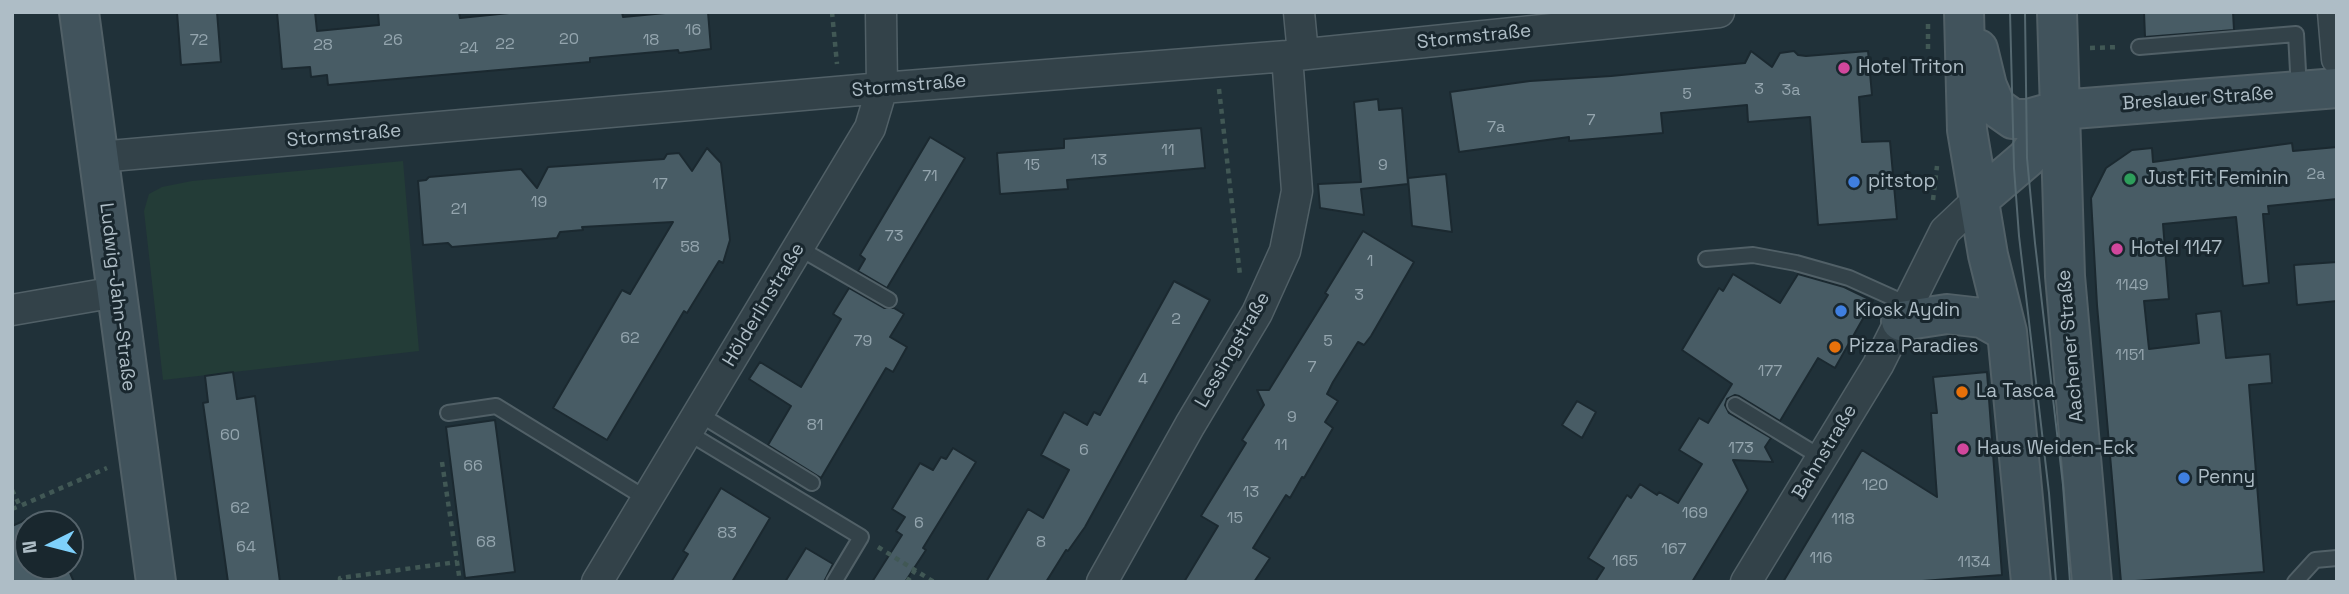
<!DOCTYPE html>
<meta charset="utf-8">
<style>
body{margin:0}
#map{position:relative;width:2349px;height:594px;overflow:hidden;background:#203139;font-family:"Space Grotesk",sans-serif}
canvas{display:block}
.frame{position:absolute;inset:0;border:14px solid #aebdc6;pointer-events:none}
.north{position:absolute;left:14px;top:510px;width:70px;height:70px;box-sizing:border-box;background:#19272e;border:2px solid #55636b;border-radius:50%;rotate:264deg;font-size:19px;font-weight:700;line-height:28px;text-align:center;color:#aebdc6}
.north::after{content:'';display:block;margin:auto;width:24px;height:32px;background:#7ed0fb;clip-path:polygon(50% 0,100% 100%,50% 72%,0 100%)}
</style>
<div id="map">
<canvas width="2349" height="594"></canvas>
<div class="frame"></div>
<div class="north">N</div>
</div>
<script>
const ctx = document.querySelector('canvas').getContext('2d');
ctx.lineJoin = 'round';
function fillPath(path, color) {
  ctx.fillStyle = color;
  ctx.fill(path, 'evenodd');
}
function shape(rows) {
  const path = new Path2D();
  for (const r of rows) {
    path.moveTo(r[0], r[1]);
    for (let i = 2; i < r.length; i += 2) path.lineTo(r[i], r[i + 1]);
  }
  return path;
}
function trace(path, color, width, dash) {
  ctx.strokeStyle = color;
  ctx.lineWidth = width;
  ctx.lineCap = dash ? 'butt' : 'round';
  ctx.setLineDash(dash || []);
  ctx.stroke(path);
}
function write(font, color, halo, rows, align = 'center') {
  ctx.font = font + ' "Space Grotesk",sans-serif';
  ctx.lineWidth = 6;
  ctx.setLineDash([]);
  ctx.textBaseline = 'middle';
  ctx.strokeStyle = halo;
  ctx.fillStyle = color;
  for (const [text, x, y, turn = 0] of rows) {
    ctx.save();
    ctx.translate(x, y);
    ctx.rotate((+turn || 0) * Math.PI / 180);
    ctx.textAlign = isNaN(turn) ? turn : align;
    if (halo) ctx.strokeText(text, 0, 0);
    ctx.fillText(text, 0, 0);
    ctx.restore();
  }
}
const green = shape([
 [403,161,419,351,163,380,144,211,149,194,162,187,192,181]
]);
const building = shape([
 [177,12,217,12,221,62,181,65,177,12],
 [277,12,315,12,317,31,379,25,378,12,459,12,460,18,519,12,622,12,623,17,676,12,708,12,711,49,679,53,678,50,590,58,590,62,328,85,327,75,311,77,310,67,282,69,277,12],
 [2144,12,2233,12,2234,30,2145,37,2144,12],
 [1751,51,1772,67,1780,53,1794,51,1798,55,1806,56,1868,51,1872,95,1859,97,1862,142,1890,141,1897,219,1818,225,1810,117,1748,122,1747,105,1661,113,1663,133,1569,141,1569,137,1459,152,1450,92,1530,81,1611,76,1745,63,1751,51],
 [1378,99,1379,110,1402,108,1408,184,1361,189,1364,215,1320,208,1318,184,1361,182,1354,102,1378,99],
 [1201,128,1205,168,1067,180,1068,189,1000,194,997,153,1064,148,1064,139,1201,128],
 [930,137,965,158,887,288,858,271,865,259,860,255,930,137],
 [2292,143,2293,151,2337,147,2337,199,2268,206,2269,214,2263,214,2269,283,2243,286,2236,217,2163,224,2169,299,2144,301,2149,349,2199,343,2196,314,2221,311,2226,358,2270,354,2272,383,2249,385,2264,572,2121,582,2097,305,2091,198,2106,168,2132,150,2152,148,2153,162,2292,143],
 [707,148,721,163,730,240,723,263,719,261,687,313,684,311,607,440,553,408,622,290,630,294,673,222,582,227,583,230,560,232,557,238,452,247,448,243,423,245,418,181,426,180,429,177,521,169,537,188,548,167,664,159,667,154,679,153,692,171,707,148],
 [1446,174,1452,232,1412,226,1408,178,1446,174],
 [1363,231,1414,262,1371,336,1364,345,1358,342,1333,382,1327,394,1338,401,1325,422,1333,428,1304,478,1302,477,1290,498,1286,495,1253,548,1270,558,1254,582,1184,582,1218,526,1201,516,1246,443,1242,440,1264,405,1257,390,1269,390,1328,295,1325,293,1363,231],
 [2337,262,2337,301,2297,305,2294,265,2337,262],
 [1733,274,1780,303,1798,274,1844,287,1873,301,1835,368,1818,358,1780,421,1739,396,1735,395,1727,399,1725,405,1729,413,1771,438,1765,447,1773,462,1733,460,1748,490,1692,582,1595,582,1604,568,1588,558,1627,495,1631,498,1640,484,1657,495,1659,492,1678,503,1702,464,1679,450,1699,418,1708,423,1732,384,1682,350,1719,288,1723,291,1733,274],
 [1174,281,1210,300,1085,527,1068,551,1066,550,1046,582,986,582,1028,509,1043,518,1069,470,1041,455,1064,412,1087,425,1094,412,1100,415,1174,281],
 [849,288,884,308,894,308,904,314,890,337,907,347,893,372,886,368,821,478,768,445,791,406,749,379,760,362,801,387,841,319,833,314,849,288],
 [233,372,237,399,255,396,280,582,228,582,203,403,208,402,205,376,233,372],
 [1987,372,2002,575,1909,582,1783,582,1862,450,1937,497,1931,413,1937,413,1933,377,1987,372],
 [1577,401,1596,412,1582,438,1562,425,1577,401],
 [495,420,515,572,465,578,446,427,495,420],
 [953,448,976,462,923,548,926,550,905,582,872,582,902,535,896,531,905,517,892,509,920,463,933,470,941,457,946,459,953,448],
 [721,488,770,518,732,582,671,582,688,554,683,551,721,488],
 [43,512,48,524,28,524,28,566,67,566,74,582,12,582,12,526,43,512],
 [806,548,833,564,824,582,785,582,806,548]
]);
const path = shape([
 [832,12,837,64],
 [1928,24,1928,53],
 [2090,48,2120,47],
 [1219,89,1240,275],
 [1933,200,1937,166],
 [442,462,460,582],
 [12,490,20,506,107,468],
 [12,509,20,506],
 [878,547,934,582],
 [340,582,340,578,457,562],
 [907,582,915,570]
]);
const lane = shape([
 [2139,47,2296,34,2299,90],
 [799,248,889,300],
 [1706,259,1753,255,1796,263,1849,278,1909,305],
 [1735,405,1822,458],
 [448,413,496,406,647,499],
 [699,414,812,483],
 [687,432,861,537,834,582],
 [2295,582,2315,560,2337,558]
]);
const street = shape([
 [1299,12,1303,54],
 [2333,12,2337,59],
 [99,157,882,88,1287,56,1719,12],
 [12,310,116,292],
 [597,582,870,128,882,88,881,12],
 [1102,582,1190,425,1257,313,1285,251,1297,191,1287,56],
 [1746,582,1878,365,1945,231,1979,199]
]);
const secondary = shape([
 [79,12,156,582],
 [1964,12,1967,130,1988,255,2007,332,2031,582],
 [2057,12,2065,276,2092,582],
 [1978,49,1987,86,1996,107,2013,119,2028,119,2060,110,2337,88],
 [1979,199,2027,158,2060,110],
 [1901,321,1947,314,1982,318,2007,332]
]);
const tram = shape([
 [2010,12,2014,168,2019,236,2049,493,2056,582],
 [2025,12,2027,158,2035,243,2063,485,2070,582]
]);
const markers = [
 [1844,68,7,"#d1479c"],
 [2130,179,7,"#2e9e5b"],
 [1854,182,7,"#3f7fe0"],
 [2117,249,7,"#d1479c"],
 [1841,311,7,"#3f7fe0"],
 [1835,347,7,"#e8710a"],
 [1962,392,7,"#e8710a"],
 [1963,449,7,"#d1479c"],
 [2184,478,7,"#3f7fe0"]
];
const numberNames = [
 ["16",693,31],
 ["20",569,40],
 ["72",199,41],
 ["26",393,41],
 ["18",651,41],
 ["22",505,45],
 ["28",323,46],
 ["24",469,49],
 ["3",1759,90],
 ["3a",1791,91],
 ["5",1687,95],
 ["7",1591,121],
 ["7a",1496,128],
 ["11",1168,151],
 ["13",1099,161],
 ["15",1032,166],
 ["9",1383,166],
 ["2a",2316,175],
 ["71",930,177],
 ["17",660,185],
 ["19",539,203],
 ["21",459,210],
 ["73",894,237],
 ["58",690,248],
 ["1",1370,262],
 ["1149",2132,286],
 ["3",1359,296],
 ["2",1176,320],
 ["62",630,339],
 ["79",863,342],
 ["5",1328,342],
 ["1151",2130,356],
 ["7",1312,368],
 ["177",1770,372],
 ["4",1143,380],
 ["9",1292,418],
 ["81",815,426],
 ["60",230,436],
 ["11",1281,446],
 ["173",1741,449],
 ["6",1084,451],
 ["66",473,467],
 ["120",1875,486],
 ["13",1251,493],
 ["62",240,509],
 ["169",1695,514],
 ["15",1235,519],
 ["118",1843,520],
 ["6",919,524],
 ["83",727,534],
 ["68",486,543],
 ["8",1041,543],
 ["64",246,548],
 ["167",1674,550],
 ["116",1821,559],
 ["165",1625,562],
 ["1134",1974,563]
];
const streetNames = [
 ["Stormstraße",1474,37,-6],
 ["Stormstraße",909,86,-5],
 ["Breslauer Straße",2198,99,-4],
 ["Stormstraße",344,136,-5],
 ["Ludwig-Jahn-Straße",117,297,83],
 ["Hölderlinstraße",764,305,-59],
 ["Aachener Straße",2071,346,-95],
 ["Lessingstraße",1233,350,-60],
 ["Bahnstraße",1825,452,-59]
];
const poiNames = [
 ["Hotel Triton",1858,68],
 ["Just Fit Feminin",2144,179],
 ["pitstop",1868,182],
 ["Hotel 1147",2131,249],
 ["Kiosk Aydin",1855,311],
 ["Pizza Paradies",1849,347],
 ["La Tasca",1976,392],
 ["Haus Weiden-Eck",1977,449],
 ["Penny",2198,478]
];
fillPath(green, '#233c37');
fillPath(building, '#485c65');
trace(building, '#1b2930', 2);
trace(lane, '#516067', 18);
trace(street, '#516067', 33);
trace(secondary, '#516067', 42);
trace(path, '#415855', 4.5, [5, 5]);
trace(lane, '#334249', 14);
trace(street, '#334249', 30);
trace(secondary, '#41535c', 38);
trace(tram, '#556870', 2);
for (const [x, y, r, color] of markers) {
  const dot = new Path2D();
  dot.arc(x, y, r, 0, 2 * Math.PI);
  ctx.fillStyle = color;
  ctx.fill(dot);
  trace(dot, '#19272e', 2.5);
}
write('16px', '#94a5ae', null, numberNames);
write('19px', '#aebdc6', '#19272e', streetNames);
write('19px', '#aebdc6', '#19272e', poiNames, 'left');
</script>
